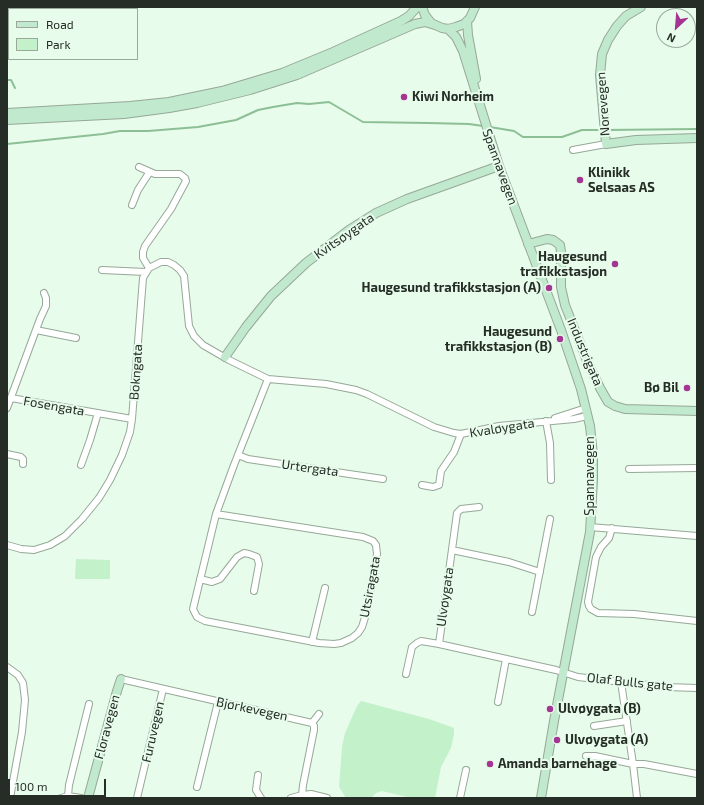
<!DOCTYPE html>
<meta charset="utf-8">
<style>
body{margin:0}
#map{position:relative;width:704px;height:805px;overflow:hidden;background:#e8fceb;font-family:"Exo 2",sans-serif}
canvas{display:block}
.frame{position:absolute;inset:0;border:8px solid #252d26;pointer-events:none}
.legend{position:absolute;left:8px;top:8px;width:130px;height:52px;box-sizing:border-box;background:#e8fceb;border:1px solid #9aa99c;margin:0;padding:5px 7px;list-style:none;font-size:12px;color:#252d26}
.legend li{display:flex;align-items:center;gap:8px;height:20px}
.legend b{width:20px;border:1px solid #9aa99c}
.north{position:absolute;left:656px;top:8px;width:40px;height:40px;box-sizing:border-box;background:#e8fceb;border:1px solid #9aa99c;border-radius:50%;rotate:206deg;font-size:11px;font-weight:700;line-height:16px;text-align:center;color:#252d26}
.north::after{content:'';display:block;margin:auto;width:14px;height:18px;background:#a43593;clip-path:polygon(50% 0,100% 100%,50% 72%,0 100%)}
.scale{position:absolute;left:8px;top:779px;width:98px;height:18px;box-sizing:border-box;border:2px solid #252d26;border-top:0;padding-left:5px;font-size:12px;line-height:14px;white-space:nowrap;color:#252d26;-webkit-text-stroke:3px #e8fceb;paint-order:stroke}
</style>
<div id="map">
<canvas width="704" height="805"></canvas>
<div class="frame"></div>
<ul class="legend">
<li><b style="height:5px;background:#c0e9cd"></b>Road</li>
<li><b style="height:11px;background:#c3f1ca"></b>Park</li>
</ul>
<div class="north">N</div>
<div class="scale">100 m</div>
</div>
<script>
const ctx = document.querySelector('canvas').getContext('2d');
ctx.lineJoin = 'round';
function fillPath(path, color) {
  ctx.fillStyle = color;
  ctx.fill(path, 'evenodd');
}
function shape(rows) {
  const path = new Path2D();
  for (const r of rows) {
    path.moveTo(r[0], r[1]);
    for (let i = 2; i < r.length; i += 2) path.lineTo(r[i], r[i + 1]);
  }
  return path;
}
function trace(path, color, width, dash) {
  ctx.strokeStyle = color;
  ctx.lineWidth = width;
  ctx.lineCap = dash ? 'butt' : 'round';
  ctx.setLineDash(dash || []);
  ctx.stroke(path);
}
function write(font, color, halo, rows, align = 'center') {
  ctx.font = font + ' "Exo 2",sans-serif';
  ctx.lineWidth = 4;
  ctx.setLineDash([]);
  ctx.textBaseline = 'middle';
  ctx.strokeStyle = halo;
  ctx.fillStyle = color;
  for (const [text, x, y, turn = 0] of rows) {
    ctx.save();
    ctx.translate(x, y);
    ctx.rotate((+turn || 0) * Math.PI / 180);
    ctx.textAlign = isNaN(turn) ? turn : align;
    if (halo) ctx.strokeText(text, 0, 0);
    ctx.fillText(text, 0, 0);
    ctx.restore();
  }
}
const green = shape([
 [76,559,110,560,110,579,75,579],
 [361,701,429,719,454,728,454,734,451,748,441,767,435,798,407,797,382,791,376,793,371,798,346,798,339,787,342,747,345,733,357,706]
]);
const stream = shape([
 [7,80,11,80,15,88],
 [490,127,514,131,523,137,562,137,582,130,602,130],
 [606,130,697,129],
 [7,144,103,134,120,131,148,131,198,127,236,120,258,110,273,107,297,103,309,104,329,102,363,122,428,123,469,124,483,126]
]);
const street = shape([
 [573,150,606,144],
 [139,167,155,174,180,174,185,178,186,181,171,209,145,246,143,252,143,258,149,268],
 [132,205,138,190,149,173],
 [102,270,146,272],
 [36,330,76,338],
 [11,398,132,419],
 [7,408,40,319,46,306,46,298,44,293],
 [555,418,586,408],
 [546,421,550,443,551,480],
 [7,454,21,457,23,459,23,464],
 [238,455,248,459,383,479],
 [81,465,90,440,98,413],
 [629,469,697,468],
 [422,485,433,487,439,485,441,471,454,452,461,434],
 [216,514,363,537,373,541,376,545,377,554,366,614,362,627,358,633,352,638,341,643,334,644,319,643,205,621,197,617,193,609,216,514,234,465,268,379],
 [590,527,697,536],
 [612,528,609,538,601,547,596,557,588,602,589,606,591,609,598,613,634,614,697,621],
 [7,545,21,549,34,550,50,545,65,536,82,519,99,498,110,480,122,455,130,432,132,419,143,278,149,268,161,262,168,262,174,265,180,270,184,276,189,326,194,336,203,345,229,360,268,379,326,384,356,390,367,394,434,427,454,433,461,434,499,426,574,419,587,416],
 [452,550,509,562,540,572],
 [200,579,212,582,220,579,237,557,244,553,249,554,257,557,259,564,254,591],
 [532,612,550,519],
 [312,642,325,588],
 [439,644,457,513,461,509,479,507],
 [7,667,18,675,23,683,25,700,22,732,10,798],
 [406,674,412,647,417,643,421,641,439,644,556,670,578,677,666,687,697,688],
 [121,679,312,723,314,726,314,730,303,785,302,795],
 [621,682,633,764,637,798],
 [498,702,506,659],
 [312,723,319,714],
 [594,726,627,721],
 [586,756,595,756,633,764,644,764,697,774],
 [258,775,256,790,261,798],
 [197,787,218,702],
 [68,796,69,785,89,704],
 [61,798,68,796,81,798],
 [137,798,163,689],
 [291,798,302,795,311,794,327,798],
 [460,798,466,770]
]);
const secondary = shape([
 [422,7,425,15,431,23,442,28,448,29,456,27,464,24,470,18,475,7],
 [641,7,626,16,617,26,608,40,602,54,600,75,606,144,636,140,697,138],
 [467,21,468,35,476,79],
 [448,29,456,37,463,51,499,166,561,330,581,389,590,426,593,455,593,480,590,532,554,721,541,798],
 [7,113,130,106,169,102,222,91,282,73,333,52,401,21,409,16,417,7],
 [7,120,124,114,169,108,197,103,250,90,297,75,415,24,425,22,435,25],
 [528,244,547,239,553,240,560,245,561,252,561,287,565,305,587,361,600,388,608,402,615,406,625,409,697,411],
 [225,357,246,327,271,296,306,263,349,230,376,213,407,199,499,166],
 [88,798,117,691,121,679]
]);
const markers = [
 [404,97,4,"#a43593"],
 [580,180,4,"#a43593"],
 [615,264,4,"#a43593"],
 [549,288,4,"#a43593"],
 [560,339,4,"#a43593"],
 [687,388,4,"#a43593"],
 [550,709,4,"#a43593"],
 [557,740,4,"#a43593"],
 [490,764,4,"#a43593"]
];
const poiNames = [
 ["Kiwi Norheim",412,97],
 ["Klinikk",588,173],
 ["Selsaas AS",588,188],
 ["Haugesund",607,257,"right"],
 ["trafikkstasjon",607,272,"right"],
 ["Haugesund trafikkstasjon (A)",541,288,"right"],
 ["Haugesund",552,332,"right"],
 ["trafikkstasjon (B)",552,347,"right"],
 ["Bø Bil",679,388,"right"],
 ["Ulvøygata (B)",558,709],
 ["Ulvøygata (A)",565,740],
 ["Amanda barnehage",498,764]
];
const streetNames = [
 ["Norevegen",603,104,-94],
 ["Spannavegen",500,167,70],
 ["Kvitsøygata",344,236,-35],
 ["Industrigata",585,352,67],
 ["Bokngata",136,372,-86],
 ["Fosengata",54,406,10],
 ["Kvaløygata",502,428,-9],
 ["Urtergata",310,468,8],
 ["Spannavegen",590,476,-90],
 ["Utsiragata",370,587,-79],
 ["Ulvøygata",445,597,-82],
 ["Olaf Bulls gate",630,682,6],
 ["Bjørkevegen",252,709,12],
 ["Floravegen",107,727,-75],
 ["Furuvegen",153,732,-77]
];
fillPath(green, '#c3f1ca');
trace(stream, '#8dbf96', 2);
trace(street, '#96a898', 8);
trace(secondary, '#96a898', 10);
trace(street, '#fff', 6);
trace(secondary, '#c0e9cd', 8);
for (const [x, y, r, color] of markers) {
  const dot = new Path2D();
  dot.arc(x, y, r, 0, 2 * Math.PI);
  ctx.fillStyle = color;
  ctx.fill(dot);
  trace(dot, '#e8fceb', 1.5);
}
write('bold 13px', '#252d26', '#e8fceb', poiNames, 'left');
write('13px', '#252d26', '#e8fceb', streetNames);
</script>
